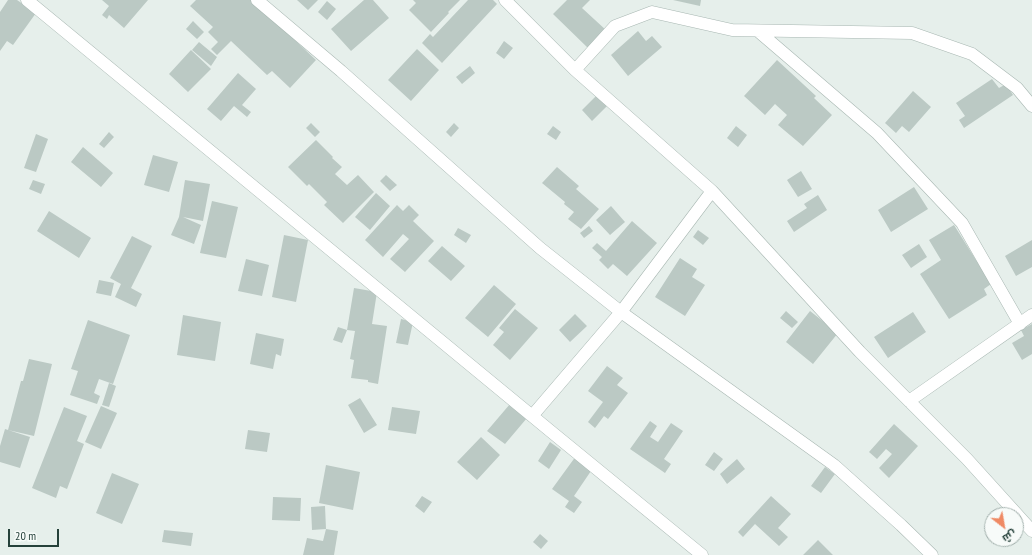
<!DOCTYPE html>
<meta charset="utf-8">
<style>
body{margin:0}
#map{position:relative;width:1032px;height:555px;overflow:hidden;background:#e6efeb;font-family:"PT Sans Narrow",Cairo,sans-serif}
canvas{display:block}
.north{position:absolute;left:984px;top:507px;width:40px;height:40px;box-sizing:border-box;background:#f7fbf9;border:1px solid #a3b1ad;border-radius:50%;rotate:149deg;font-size:11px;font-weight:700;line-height:16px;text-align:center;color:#25413a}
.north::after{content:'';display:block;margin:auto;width:14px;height:18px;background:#ef8a64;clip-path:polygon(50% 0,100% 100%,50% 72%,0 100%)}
.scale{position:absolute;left:8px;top:529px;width:51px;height:18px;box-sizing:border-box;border:2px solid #25413a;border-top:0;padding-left:5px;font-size:12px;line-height:14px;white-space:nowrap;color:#25413a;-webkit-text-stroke:3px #f7fbf9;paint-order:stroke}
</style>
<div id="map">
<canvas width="1032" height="555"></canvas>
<div class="north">ش</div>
<div class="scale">20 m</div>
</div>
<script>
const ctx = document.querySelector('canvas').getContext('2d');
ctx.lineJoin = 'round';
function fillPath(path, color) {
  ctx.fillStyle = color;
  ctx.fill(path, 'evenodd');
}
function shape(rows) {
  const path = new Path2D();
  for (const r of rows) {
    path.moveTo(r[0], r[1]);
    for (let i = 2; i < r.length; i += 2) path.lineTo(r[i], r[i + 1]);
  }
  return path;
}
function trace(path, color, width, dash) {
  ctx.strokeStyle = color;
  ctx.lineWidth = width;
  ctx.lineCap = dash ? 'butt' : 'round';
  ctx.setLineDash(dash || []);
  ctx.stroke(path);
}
const building = shape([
 [8,0,17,0,36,13,13,45,7,41,0,51,0,12],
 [102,0,148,0,124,28,109,15,107,19,102,15,109,6],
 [196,0,252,0,316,60,290,88,272,71,267,75,231,41,217,55,211,49,218,42,208,32,213,27,190,6],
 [297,0,318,0,308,10],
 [364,0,373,0,389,18,351,51,331,29],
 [413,0,460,0,448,12,449,13,431,32,409,10,416,3],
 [468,0,493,0,497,4,442,63,422,43,430,34,433,37],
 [567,0,590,0,582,8,607,31,589,49,553,14],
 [673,0,701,0,700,6],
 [327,1,336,9,327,20,318,12],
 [193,21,204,32,197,39,186,29],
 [638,31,646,41,652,36,662,47,628,76,611,55],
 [504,41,513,48,504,59,496,53],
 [199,42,217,57,211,66,192,50],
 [417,49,439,70,411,101,388,80],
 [191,50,211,69,188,92,169,74],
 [777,60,816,96,814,98,832,115,803,146,778,125,787,115,775,104,765,115,744,96],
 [470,66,475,73,462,84,456,77],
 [238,73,256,89,242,105,251,112,247,117,234,106,221,121,207,109],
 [992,79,999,88,1006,84,1013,95,964,128,959,120,965,116,956,103],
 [913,91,931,107,909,132,902,126,896,133,885,123],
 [596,96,607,106,592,121,582,110],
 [311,123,320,132,315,137,306,128],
 [454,123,459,128,451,137,446,132],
 [553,126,561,132,556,140,547,134],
 [736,126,747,135,738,147,727,138],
 [109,132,114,137,104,148,99,144],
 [36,134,48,139,36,172,24,168],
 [316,140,333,157,332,158,342,167,335,174,347,185,358,175,374,192,343,223,324,205,327,202,309,184,307,186,288,167],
 [83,147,113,173,101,187,71,162],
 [153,155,178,162,169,192,144,185],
 [557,167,579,186,576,189,599,209,581,229,568,219,574,212,564,204,565,202,542,183],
 [801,171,812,189,798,197,787,180],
 [386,175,397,185,390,191,380,181],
 [33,180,45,184,41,194,29,189],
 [185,180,210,184,203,221,183,217,201,225,194,244,171,235,179,217],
 [914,187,928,209,891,232,878,210],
 [376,193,390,206,370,230,355,217],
 [818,195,827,210,794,232,787,221,807,208,804,204],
 [212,201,238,207,226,258,200,253],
 [397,205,403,211,409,205,419,215,413,221,434,241,405,272,390,259,409,239,403,234,383,257,365,240],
 [611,206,625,222,610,235,596,220],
 [49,211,91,238,79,258,37,231],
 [632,221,657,243,627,276,613,264,608,269,599,260,602,257,592,248,597,243,606,251],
 [954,225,991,284,984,289,987,295,949,319,920,274,941,260,929,240],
 [589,226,593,231,584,238,580,233],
 [458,228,471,235,466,243,454,235],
 [698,230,709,238,703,245,693,237],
 [284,235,308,240,296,302,272,297],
 [132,236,152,246,131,288,142,294,136,307,115,297,121,284,110,278],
 [1032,240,1032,267,1016,276,1005,256],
 [919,244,927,257,911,268,902,255],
 [442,246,465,266,451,281,428,261],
 [680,258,697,269,692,277,705,285,685,316,655,297],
 [246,259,269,265,262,296,238,291],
 [99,280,114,283,111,296,96,293],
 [494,285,516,304,488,337,465,318],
 [354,288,377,292,372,324,387,326,378,384,368,382,368,380,351,378,354,360,350,359,355,331,347,330],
 [515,309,538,328,510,360,493,345,504,332,499,328],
 [786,311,798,322,792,328,780,318],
 [810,311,838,333,813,364,786,342],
 [913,312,926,332,888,358,874,337],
 [575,314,587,326,570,342,559,330],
 [183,315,221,322,215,361,177,355],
 [401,319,413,322,408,345,396,343],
 [88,320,130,335,113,384,99,379,94,393,100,396,97,404,70,395,78,371,71,369],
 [1032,324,1032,354,1022,360,1012,343,1024,336,1021,330],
 [338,327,347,330,342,343,333,340],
 [256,333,284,339,281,356,276,354,273,369,250,364],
 [29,359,52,364,34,436,8,430,21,381,23,381],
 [607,366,623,378,617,385,628,393,608,419,604,416,595,428,588,422,603,402,588,391],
 [109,383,116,386,109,407,102,405],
 [360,398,377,425,364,433,348,405],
 [510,404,527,418,505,444,487,431],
 [101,406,117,413,101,449,85,442],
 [64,407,87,416,77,441,84,444,67,489,60,486,56,498,32,488],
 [392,407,420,411,416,434,388,430],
 [650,421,657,426,650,437,658,442,671,423,683,431,664,459,671,464,665,473,630,449],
 [894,424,918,446,889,478,879,468,892,454,886,449,877,459,869,452],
 [5,429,30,437,20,468,0,462,0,446],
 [248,430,270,433,267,452,245,449],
 [481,437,500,455,477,480,457,462],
 [550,442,561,450,549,469,538,461],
 [714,452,723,459,714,471,705,465],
 [576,456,593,468,574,496,582,502,574,513,565,507,569,501,552,489],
 [737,459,745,469,727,484,720,474],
 [326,465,360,472,353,510,319,503],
 [825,467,835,474,821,493,811,486],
 [112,473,139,484,122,524,96,513],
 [422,496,432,502,424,513,415,506],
 [771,496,791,514,778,528,788,537,779,546,755,524,743,537,738,532],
 [273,497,301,498,300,521,272,520],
 [325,506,326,529,338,531,334,555,303,555,307,538,323,541,326,529,312,530,311,507],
 [164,530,193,533,191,546,162,542],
 [540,534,548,541,541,549,533,542],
 [818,540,833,555,803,555]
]);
const minor = shape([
 [27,0,554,434,702,555],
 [257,0,341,71,540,248,621,312,834,465,901,525,932,555],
 [505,0,575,70,712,191,860,352,967,459,1032,531],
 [758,31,877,133,962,223,1020,324],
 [575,70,615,26,652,12,732,30,912,33,972,54,1017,88,1032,106],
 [909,401,1032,315],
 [532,416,621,312,712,191]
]);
fillPath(building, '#bbc9c4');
trace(minor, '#a8b7b2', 13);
trace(minor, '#fff', 12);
</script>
